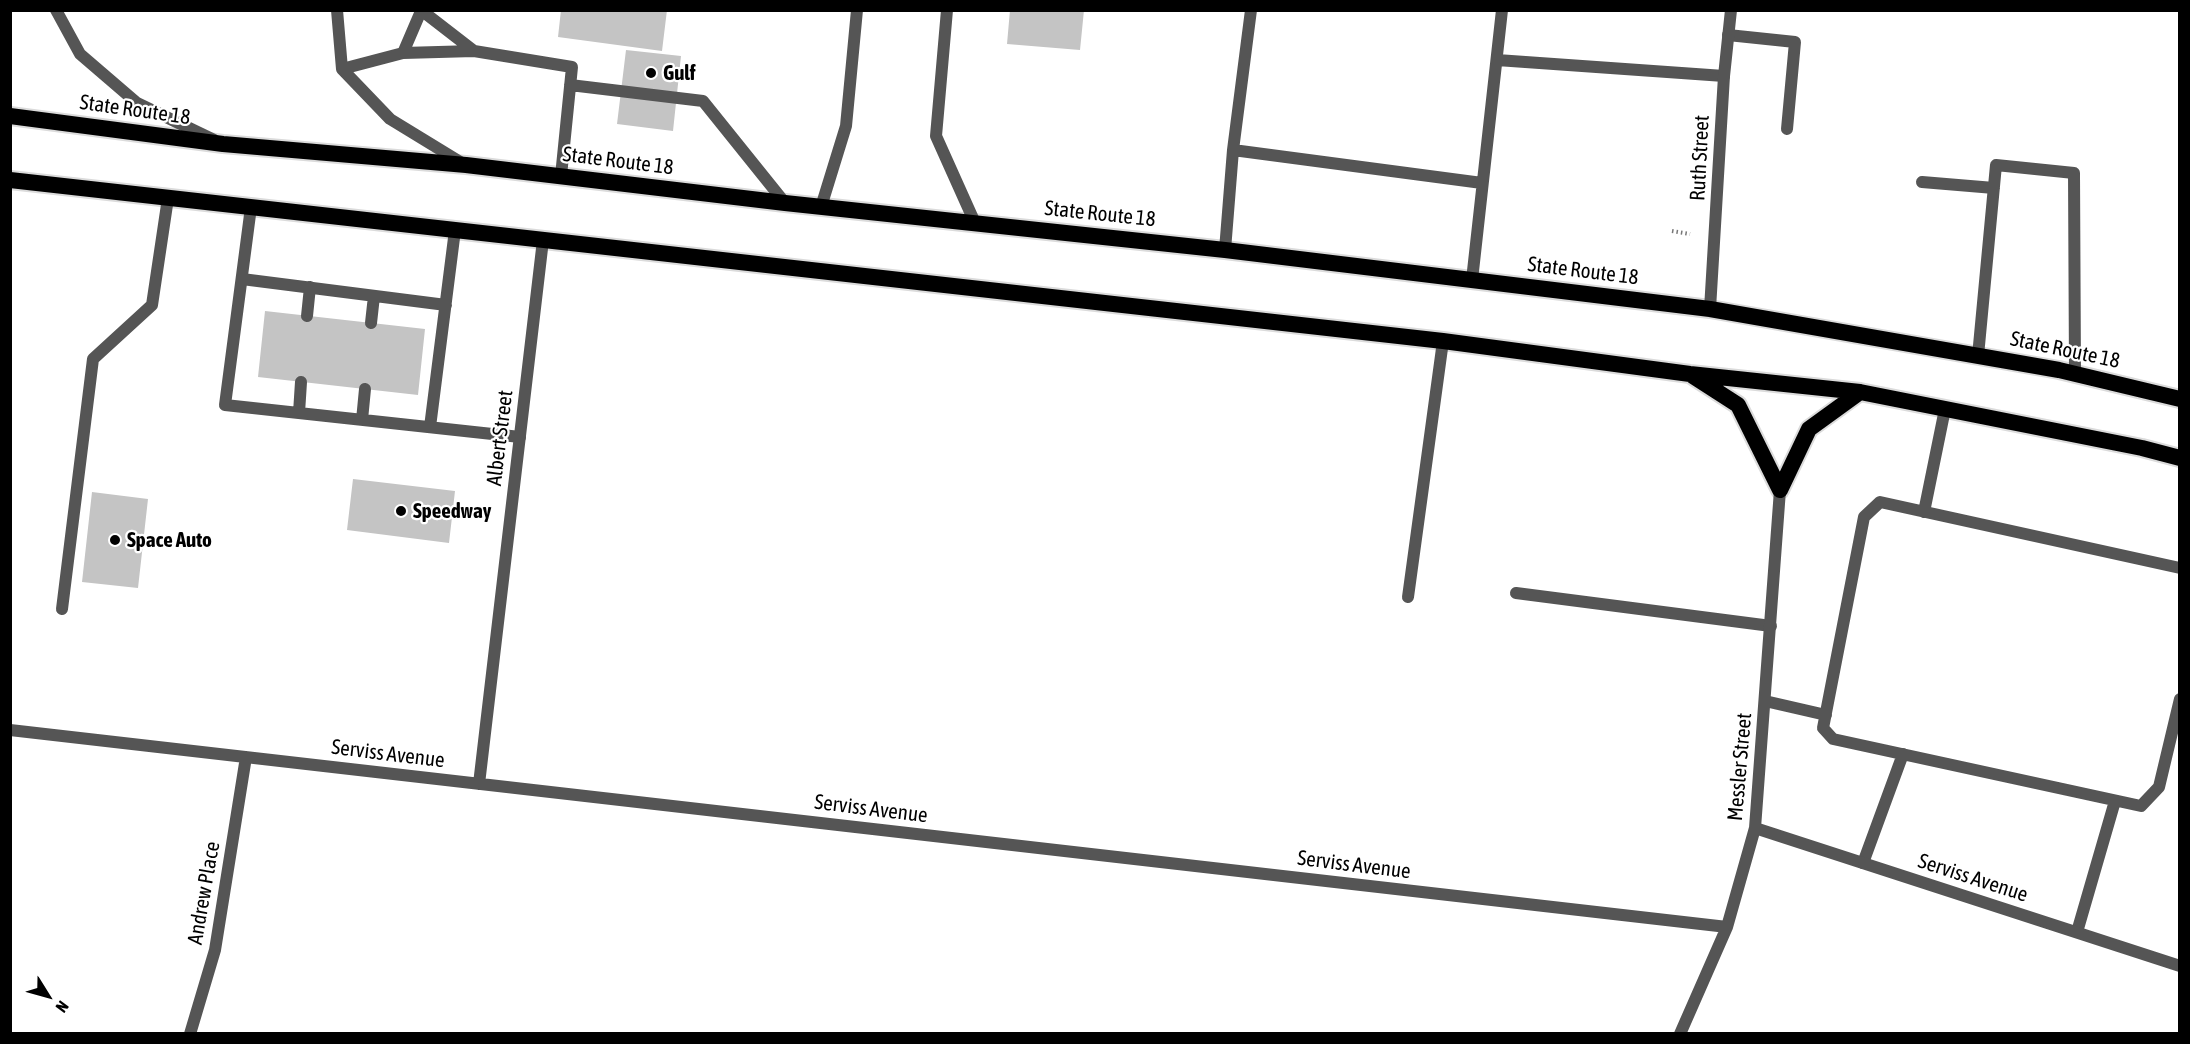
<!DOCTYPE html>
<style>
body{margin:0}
#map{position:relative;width:2190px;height:1044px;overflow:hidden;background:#fff;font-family:"Asap Condensed",sans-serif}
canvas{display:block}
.frame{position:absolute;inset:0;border:12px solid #000;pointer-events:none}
.north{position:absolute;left:18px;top:966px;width:60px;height:60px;-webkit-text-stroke:4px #fff;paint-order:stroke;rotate:127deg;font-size:16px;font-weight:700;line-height:24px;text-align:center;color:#000}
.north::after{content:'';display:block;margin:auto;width:21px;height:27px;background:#000;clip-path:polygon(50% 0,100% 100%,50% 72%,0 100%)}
</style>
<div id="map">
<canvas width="2190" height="1044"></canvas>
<div class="frame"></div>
<div class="north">N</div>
</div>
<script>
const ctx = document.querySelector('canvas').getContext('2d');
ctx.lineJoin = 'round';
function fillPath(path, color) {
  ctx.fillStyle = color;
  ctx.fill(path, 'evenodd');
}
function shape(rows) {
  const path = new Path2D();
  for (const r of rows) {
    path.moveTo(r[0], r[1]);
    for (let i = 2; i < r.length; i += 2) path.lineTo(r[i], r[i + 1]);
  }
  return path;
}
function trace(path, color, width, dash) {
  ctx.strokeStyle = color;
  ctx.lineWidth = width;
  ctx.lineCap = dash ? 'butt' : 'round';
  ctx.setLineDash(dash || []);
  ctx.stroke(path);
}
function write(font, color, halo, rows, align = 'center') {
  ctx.font = font + ' "Asap Condensed",sans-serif';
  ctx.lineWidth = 4.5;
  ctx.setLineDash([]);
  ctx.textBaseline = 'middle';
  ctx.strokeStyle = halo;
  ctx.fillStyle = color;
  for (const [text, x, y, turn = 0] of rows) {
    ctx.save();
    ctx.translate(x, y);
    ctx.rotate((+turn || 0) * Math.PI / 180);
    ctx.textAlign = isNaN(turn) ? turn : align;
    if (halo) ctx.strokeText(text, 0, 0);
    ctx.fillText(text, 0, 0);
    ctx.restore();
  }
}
const building = shape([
 [561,10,667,10,662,51,558,37],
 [1010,10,1084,10,1080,50,1007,44],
 [626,50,681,56,673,131,617,124],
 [265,311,425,329,418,395,258,377],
 [353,479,455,491,449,543,347,530],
 [92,492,148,499,138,588,82,582]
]);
const path = shape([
 [1672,231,1690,234]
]);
const service = shape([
 [56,10,80,54,137,103,214,140],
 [337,10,342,69,390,119,462,163],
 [421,10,474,51],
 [947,10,936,136,975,223],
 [1728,35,1795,42,1787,129],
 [403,53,421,11],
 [1497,60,1724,76],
 [342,69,403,53,474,51,572,67,561,176],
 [570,85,703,101,785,203],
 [1233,150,1482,183],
 [1922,182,1994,188],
 [251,207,225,405,520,437],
 [821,207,846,126,857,10],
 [1225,250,1233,150,1251,10],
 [242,279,446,305],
 [1472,280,1502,10],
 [307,316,310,287],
 [371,323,374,296],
 [1978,356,1996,165,2074,173,2075,374],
 [299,413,301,382],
 [362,420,365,389],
 [430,427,455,230],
 [1924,512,1945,409],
 [2180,568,1880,502,1864,517,1823,728,1833,739,2141,806,2159,787,2180,699],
 [1516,593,1771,626],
 [1408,597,1443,341],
 [62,609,93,359,152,305,168,198],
 [1765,701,1826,715],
 [1863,863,1903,754],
 [2077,932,2115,801]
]);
const minor = shape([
 [1710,309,1724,76,1731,10],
 [10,730,1727,927],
 [479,784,543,240],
 [1755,828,2180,966],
 [190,1034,215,950,246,757],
 [1680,1034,1727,927,1755,828,1780,490]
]);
const trunk = shape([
 [10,116,223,144,466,165,785,203,1225,250,1710,309,2059,370,2180,399],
 [10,180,1443,341,1690,374,1860,392,2142,448,2180,458],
 [1693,376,1738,405,1780,490],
 [1780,490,1809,429,1860,392]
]);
const markers = [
 [651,73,6,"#000"],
 [401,511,6,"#000"],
 [115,540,6,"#000"]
];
const poiNames = [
 ["Gulf",663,73],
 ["Speedway",413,511],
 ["Space Auto",127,540]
];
const streetNames = [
 ["State Route 18",135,110,8],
 ["Ruth Street",1700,158,-87],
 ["State Route 18",618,161,7],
 ["State Route 18",1100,214,6],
 ["State Route 18",1583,271,7],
 ["State Route 18",2065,350,12],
 ["Albert Street",500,438,-83],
 ["Serviss Avenue",388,754,7],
 ["Messler Street",1740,767,-85],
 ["Serviss Avenue",871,809,7],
 ["Serviss Avenue",1354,865,7],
 ["Serviss Avenue",1973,878,18],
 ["Andrew Place",204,893,-80]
];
fillPath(building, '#c4c4c4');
trace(trunk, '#dbdbdb', 20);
trace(path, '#777', 4, [1.5, 3]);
trace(service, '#555', 12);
trace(minor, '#555', 12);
trace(trunk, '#000', 16);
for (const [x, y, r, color] of markers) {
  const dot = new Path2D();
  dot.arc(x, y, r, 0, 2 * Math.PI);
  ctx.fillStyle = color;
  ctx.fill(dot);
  trace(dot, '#fff', 2);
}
write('bold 21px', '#000', '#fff', poiNames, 'left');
write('21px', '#000', '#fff', streetNames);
</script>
